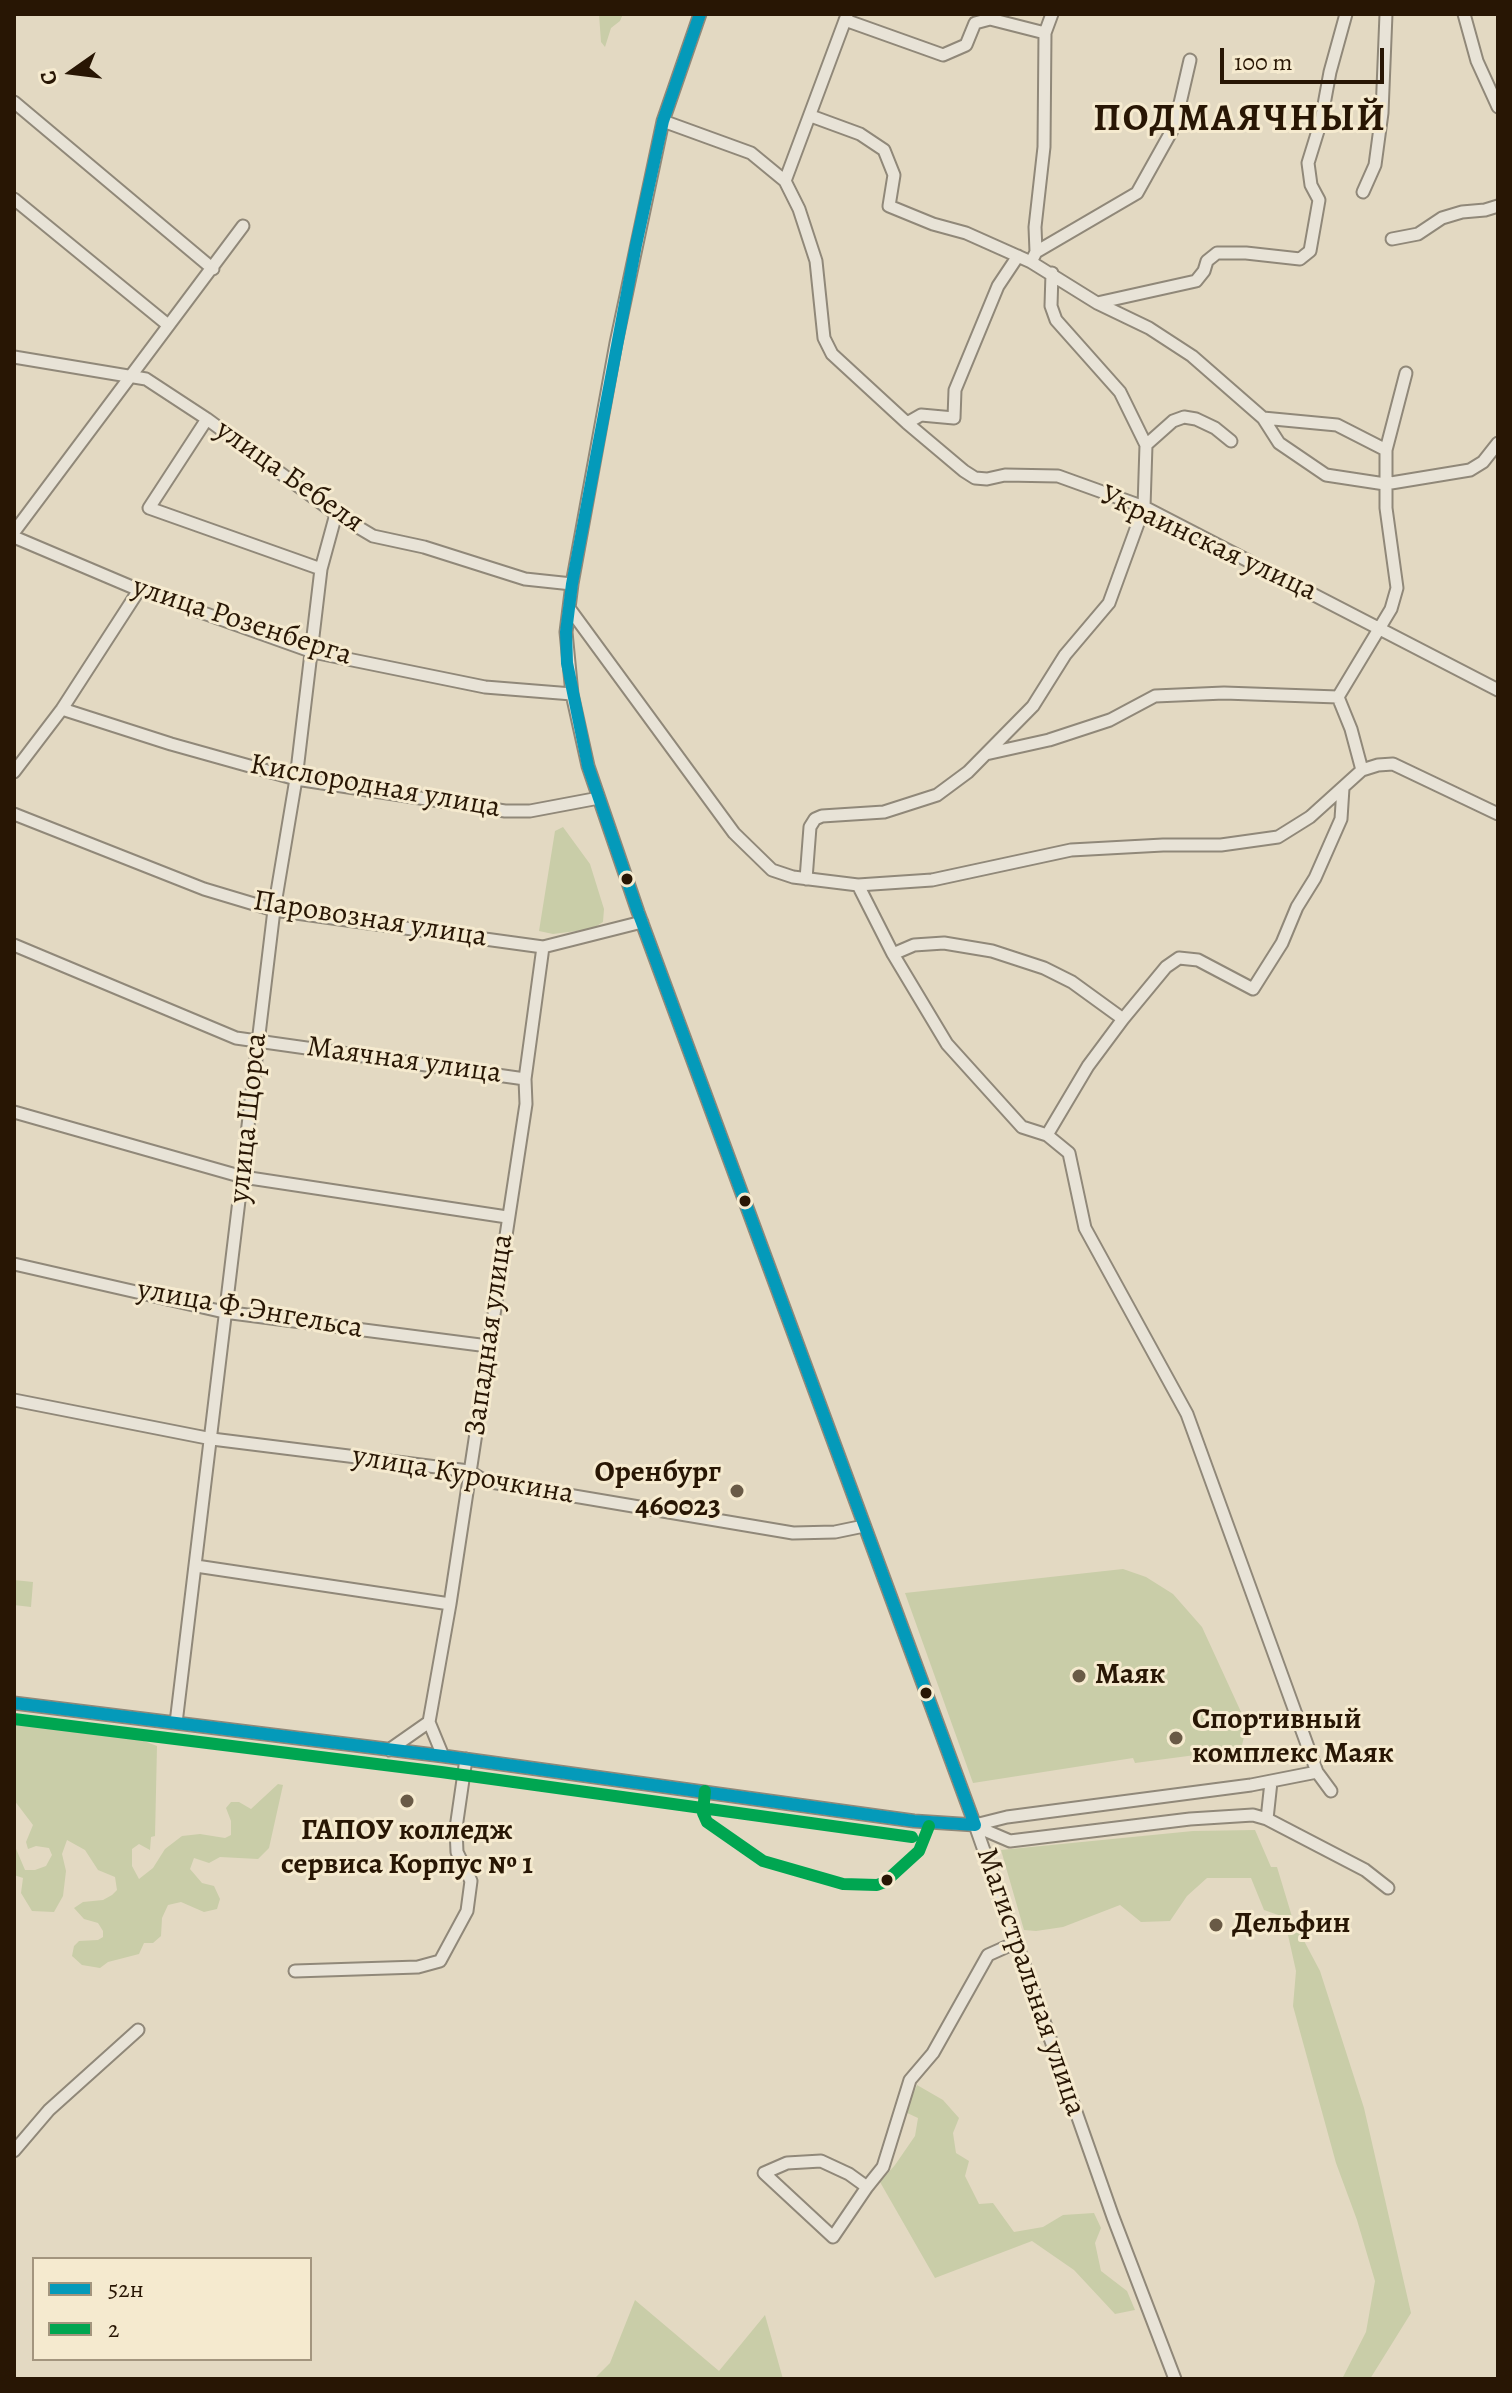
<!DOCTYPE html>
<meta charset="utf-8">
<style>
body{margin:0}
#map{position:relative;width:1512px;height:2393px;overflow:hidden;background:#e3d9c2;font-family:Alegreya,serif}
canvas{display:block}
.frame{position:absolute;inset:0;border:16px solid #281604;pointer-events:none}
.legend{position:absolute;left:32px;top:2257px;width:280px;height:104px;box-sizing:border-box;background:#f5eacf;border:2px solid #a3957e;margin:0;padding:10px 14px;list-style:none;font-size:24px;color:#281604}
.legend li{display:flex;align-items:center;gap:16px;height:40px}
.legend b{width:40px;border:2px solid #a3957e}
.north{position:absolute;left:32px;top:32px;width:80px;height:80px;-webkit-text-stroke:6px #f5eacf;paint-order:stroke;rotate:256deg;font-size:22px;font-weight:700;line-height:32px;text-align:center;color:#281604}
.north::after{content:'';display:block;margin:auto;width:28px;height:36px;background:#281604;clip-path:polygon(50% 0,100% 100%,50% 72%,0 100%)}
.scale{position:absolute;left:1220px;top:48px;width:164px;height:36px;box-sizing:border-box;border:4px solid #281604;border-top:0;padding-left:10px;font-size:24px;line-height:28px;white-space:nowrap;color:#281604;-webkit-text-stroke:6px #f5eacf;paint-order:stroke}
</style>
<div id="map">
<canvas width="1512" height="2393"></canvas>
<div class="frame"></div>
<ul class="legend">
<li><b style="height:10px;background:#049aba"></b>52н</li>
<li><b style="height:10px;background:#00a651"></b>2</li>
</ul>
<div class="north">С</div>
<div class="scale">100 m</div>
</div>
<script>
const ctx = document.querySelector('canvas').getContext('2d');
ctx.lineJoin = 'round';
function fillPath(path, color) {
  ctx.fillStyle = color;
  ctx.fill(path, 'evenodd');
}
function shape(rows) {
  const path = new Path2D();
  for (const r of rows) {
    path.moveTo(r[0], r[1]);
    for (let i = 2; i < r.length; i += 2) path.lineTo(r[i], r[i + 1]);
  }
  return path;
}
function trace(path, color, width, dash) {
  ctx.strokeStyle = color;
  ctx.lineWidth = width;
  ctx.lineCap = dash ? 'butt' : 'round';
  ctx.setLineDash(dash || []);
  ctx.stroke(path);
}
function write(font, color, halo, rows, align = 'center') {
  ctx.font = font + ' Alegreya,serif';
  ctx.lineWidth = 6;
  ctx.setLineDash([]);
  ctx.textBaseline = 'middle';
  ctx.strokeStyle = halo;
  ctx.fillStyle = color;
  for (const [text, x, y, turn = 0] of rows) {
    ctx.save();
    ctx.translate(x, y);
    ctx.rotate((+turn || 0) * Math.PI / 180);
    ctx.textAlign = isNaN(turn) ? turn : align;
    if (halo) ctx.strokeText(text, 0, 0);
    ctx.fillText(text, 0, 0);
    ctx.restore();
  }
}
const green = shape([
 [599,14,623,14,620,21,611,28,605,47,601,42],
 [563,827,590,864,604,909,603,922,592,929,553,934,539,931,555,831],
 [1123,1569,1146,1577,1173,1594,1202,1627,1247,1725,1241,1749,1135,1763,1133,1758,973,1783,905,1593],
 [14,1580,33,1582,31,1607,14,1605],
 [14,1721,136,1738,157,1746,155,1836,151,1837,150,1850,139,1844,132,1849,132,1866,139,1879,153,1868,165,1849,182,1836,200,1834,225,1838,231,1835,231,1821,226,1808,231,1802,239,1802,251,1809,278,1784,283,1785,269,1848,258,1859,220,1857,209,1863,194,1858,190,1869,202,1883,214,1886,220,1899,217,1909,204,1912,181,1902,168,1905,162,1918,161,1936,153,1943,144,1943,139,1954,108,1962,100,1968,82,1965,72,1956,74,1946,79,1941,98,1940,103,1937,103,1931,98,1923,84,1919,74,1908,83,1902,103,1900,112,1895,117,1890,115,1877,98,1870,85,1850,67,1840,62,1854,66,1871,63,1896,54,1912,32,1911,21,1893,23,1878,14,1875,14,1844,25,1870,35,1870,46,1866,52,1855,49,1848,36,1846,28,1849,26,1842,33,1825,14,1800],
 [1255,1830,1271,1867,1277,1867,1293,1920,1320,1971,1364,2108,1411,2313,1370,2379,1342,2379,1366,2332,1375,2281,1357,2220,1336,2163,1293,2006,1296,1971,1284,1917,1264,1910,1251,1878,1207,1878,1187,1896,1170,1921,1141,1922,1120,1905,1063,1927,1036,1931,1024,1930,1001,1850,1193,1831],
 [917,2085,943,2100,959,2118,953,2133,956,2153,969,2161,965,2176,979,2204,993,2203,1014,2232,1043,2227,1063,2215,1094,2213,1101,2228,1095,2243,1101,2271,1127,2291,1135,2310,1115,2314,1074,2270,1032,2241,935,2278,880,2182,895,2165,915,2136,918,2118,905,2112],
 [635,2300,719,2371,765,2315,783,2379,594,2379,610,2363]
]);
const minor = shape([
 [700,14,663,121,616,343,572,584,566,632,572,694,588,766,638,912,975,1825,1113,2217,1175,2379],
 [1464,14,1477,61,1498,107],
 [845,20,943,55,966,45,975,23,990,19,1045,33],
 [14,102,213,269],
 [811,116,860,134,884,150,894,175,889,206,933,224,966,233,1031,262,1097,303,1149,328,1192,356,1263,418,1279,443,1326,475,1385,484,1470,470,1483,462,1498,443],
 [663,121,751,153,785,181,799,209,816,261,824,338,832,354,907,423,964,471,975,478,987,479,1005,475,1058,476,1144,507,1498,690],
 [785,181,847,15],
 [1363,192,1375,165,1382,113,1386,14],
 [14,199,168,325],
 [1392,239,1418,234,1442,218,1462,212,1485,210,1498,206],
 [1036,252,1035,227,1044,147,1045,33,1052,14],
 [1031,262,1036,252,1137,193,1175,125,1190,60],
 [1052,273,1051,306,1056,320,1120,392,1146,445],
 [1097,303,1196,281,1204,271,1207,261,1217,253,1246,253,1300,259,1310,251,1319,200,1311,185,1308,163,1321,121,1330,72,1346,14],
 [14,357,146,379,207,419,336,514,373,536,424,547,525,579,572,584],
 [1263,418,1337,425,1386,450],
 [207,419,149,508,321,569],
 [907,423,921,415,954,418,955,390,998,286,1018,256],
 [14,532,243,226],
 [14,537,139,590,313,652,485,687,572,694],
 [569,608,734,833,772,870,793,877,858,885,932,880,1071,850,1163,845,1221,845,1278,837,1310,817,1362,770,1378,765,1393,764,1498,814],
 [62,709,171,744,296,779,505,811,530,811,599,798],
 [986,754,1049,740,1110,720,1155,696,1224,693,1338,697],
 [1362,770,1351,729,1338,697,1391,609,1397,588,1386,508,1386,450,1406,373],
 [14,772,62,709,139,590],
 [14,814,204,889,274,910,543,947,642,922],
 [806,879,810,827,815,819,822,816,884,812,937,795,968,772,1033,706,1065,655,1109,603,1144,507,1146,445,1173,421,1184,417,1196,419,1215,428,1231,441],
 [858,885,893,954,947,1044,1022,1127,1047,1135,1069,1153,1085,1228,1187,1414,1317,1772,1331,1791],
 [14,945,236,1038,525,1079],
 [893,954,914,945,944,943,992,951,1044,968,1072,982,1123,1019,1088,1066,1047,1135],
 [1123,1019,1166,967,1179,958,1198,960,1253,989,1282,943,1297,907,1315,878,1341,819,1343,788],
 [14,1112,243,1177,507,1217],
 [14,1264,224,1312,488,1346],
 [14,1400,212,1439,469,1471,485,1481,793,1533,835,1532,864,1526],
 [196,1566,450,1604],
 [14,1703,443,1756,914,1821,975,1825,1007,1817,1251,1785,1317,1772],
 [429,1722,450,1604,526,1104,525,1079,543,947],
 [176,1723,274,910,296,779,321,569,336,514],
 [389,1750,429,1722,443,1756],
 [1267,1819,1271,1782],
 [975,1826,1010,1841,1190,1819,1253,1815,1267,1819,1365,1870,1388,1888],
 [295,1971,418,1967,440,1961,467,1911,471,1881,457,1852,456,1828,466,1759],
 [14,2151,49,2110,138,2030],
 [867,2187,833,2237,764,2173,787,2163,821,2161,849,2174,867,2187,883,2167,910,2080,933,2053,988,1955,1017,1942]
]);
const bus1 = shape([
 [14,1703,443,1756,914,1821,975,1825,638,912,588,766,567,663,566,632,572,584,636,245,663,121,700,14]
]);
const bus2 = shape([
 [14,1719,441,1772,912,1837],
 [705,1791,703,1813,707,1822,763,1861,843,1884,877,1885,885,1882,919,1851,929,1826]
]);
const markers = [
 [627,879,7,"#281604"],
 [745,1201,7,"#281604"],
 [737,1491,8,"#695a46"],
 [1079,1676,8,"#695a46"],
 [926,1693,7,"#281604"],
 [1176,1738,8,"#695a46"],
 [407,1801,8,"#695a46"],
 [887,1880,7,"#281604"],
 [1216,1925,8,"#695a46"]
];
const streetNames = [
 ["улица Бебеля",289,477,35],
 ["Украинская улица",1208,544,25],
 ["улица Розенберга",242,622,18],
 ["Кислородная улица",375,787,10],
 ["Паровозная улица",370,920,9],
 ["Маячная улица",404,1061,8],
 ["улица Щорса",249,1118,-84],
 ["улица Ф.Энгельса",250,1310,10],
 ["Западная улица",490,1335,-82],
 ["улица Курочкина",463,1476,10],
 ["Магистральная улица",1030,1982,71]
];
const poiNames = [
 ["Оренбург",721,1474,"right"],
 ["460023",721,1508,"right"],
 ["Маяк",1095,1676],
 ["Спортивный",1192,1721],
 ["комплекс Маяк",1192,1755],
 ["ГАПОУ колледж",407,1832,"center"],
 ["сервиса Корпус № 1",407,1866,"center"],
 ["Дельфин",1232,1925]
];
const districtNames = [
 ["ПОДМАЯЧНЫЙ",1240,121]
];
fillPath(green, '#c9cda8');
trace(minor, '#908879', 15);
trace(minor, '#e8e3d7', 11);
trace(bus1, '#049aba', 12);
trace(bus2, '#00a651', 12);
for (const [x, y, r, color] of markers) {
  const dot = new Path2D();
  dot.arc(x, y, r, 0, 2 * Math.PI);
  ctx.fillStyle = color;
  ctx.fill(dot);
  trace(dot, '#f5eacf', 3);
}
write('30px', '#281604', '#f5eacf', streetNames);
write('bold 30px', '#281604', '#f5eacf', poiNames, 'left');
ctx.letterSpacing = '2px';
write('bold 38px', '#281604', '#f5eacf', districtNames);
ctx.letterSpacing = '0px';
</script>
